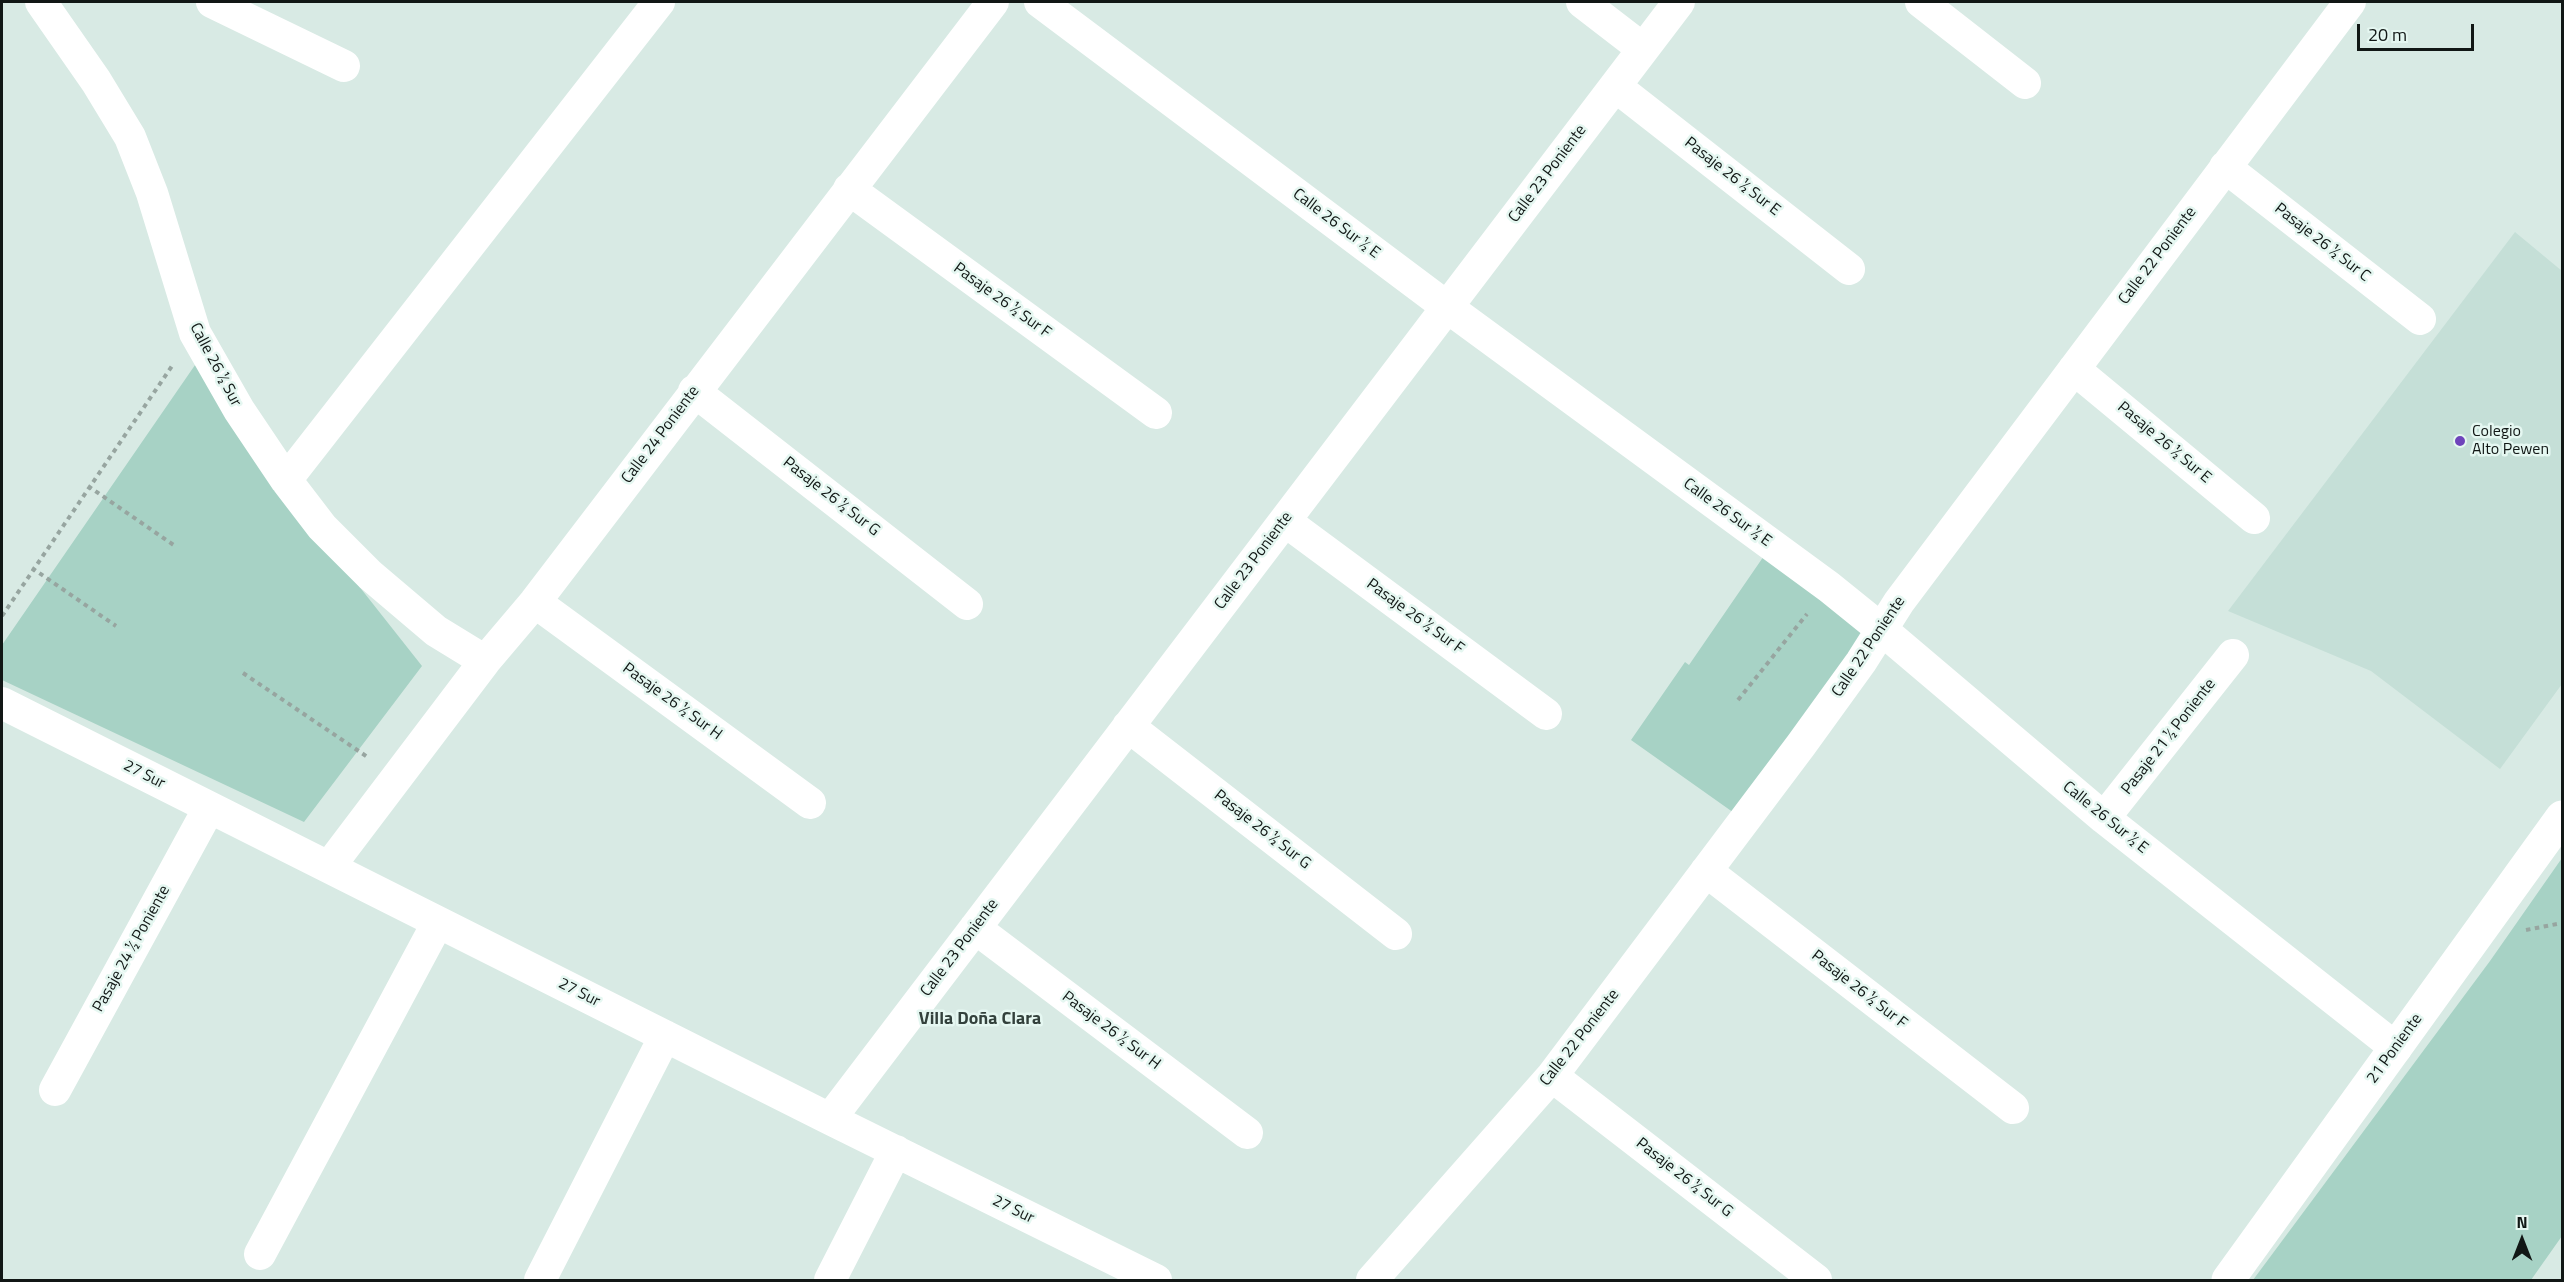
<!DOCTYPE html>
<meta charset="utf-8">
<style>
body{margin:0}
#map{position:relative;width:2564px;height:1282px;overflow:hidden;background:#d8eae4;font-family:"Titillium Web",sans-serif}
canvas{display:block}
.frame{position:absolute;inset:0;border:3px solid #111715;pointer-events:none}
.north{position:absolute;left:2492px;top:1210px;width:60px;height:60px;-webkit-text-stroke:4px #e5f7f1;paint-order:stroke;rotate:0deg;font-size:16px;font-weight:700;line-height:24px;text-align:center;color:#111715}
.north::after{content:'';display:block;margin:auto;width:21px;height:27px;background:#111715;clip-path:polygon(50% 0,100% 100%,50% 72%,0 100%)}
.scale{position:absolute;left:2357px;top:24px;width:117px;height:27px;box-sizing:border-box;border:3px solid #111715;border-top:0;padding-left:8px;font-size:18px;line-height:21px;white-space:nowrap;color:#111715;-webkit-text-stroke:4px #e5f7f1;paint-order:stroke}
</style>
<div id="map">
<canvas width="2564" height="1282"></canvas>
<div class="frame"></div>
<div class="north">N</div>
<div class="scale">20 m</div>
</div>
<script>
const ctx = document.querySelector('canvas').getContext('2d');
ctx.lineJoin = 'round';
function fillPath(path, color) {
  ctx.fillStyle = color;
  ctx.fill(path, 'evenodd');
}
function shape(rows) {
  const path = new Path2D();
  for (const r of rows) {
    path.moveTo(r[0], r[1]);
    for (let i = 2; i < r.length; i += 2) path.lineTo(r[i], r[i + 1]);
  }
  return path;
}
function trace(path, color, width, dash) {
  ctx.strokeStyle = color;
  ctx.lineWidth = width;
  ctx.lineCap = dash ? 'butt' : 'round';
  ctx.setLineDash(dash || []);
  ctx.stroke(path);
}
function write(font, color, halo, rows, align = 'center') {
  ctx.font = font + ' "Titillium Web",sans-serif';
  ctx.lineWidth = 5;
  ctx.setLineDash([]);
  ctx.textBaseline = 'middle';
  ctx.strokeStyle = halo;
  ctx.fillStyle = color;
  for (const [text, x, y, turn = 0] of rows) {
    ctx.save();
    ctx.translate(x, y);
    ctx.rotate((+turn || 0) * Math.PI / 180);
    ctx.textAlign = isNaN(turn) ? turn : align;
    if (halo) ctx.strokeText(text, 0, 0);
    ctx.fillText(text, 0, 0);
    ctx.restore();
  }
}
const built = shape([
 [2515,232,2562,271,2562,684,2500,769,2371,671,2228,611]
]);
const green = shape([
 [204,352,298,509,422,666,304,822,2,680,2,645],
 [1768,550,1875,628,1744,820,1631,740,1685,662,1689,665],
 [2562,858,2562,1236,2531,1280,2253,1280,2490,961]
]);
const path = shape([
 [88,486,175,546],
 [32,568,116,626],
 [2,616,172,366],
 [243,673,369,758],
 [1738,700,1807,614],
 [2526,930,2562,923]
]);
const street = shape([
 [41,2,96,81,130,137,152,193,195,333,239,410,286,480,322,527,370,575,436,631,485,661],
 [212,2,344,66],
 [1040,2,1447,307,1829,587,1881,629,2104,818,2396,1048],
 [1582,2,1643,49],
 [1921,2,2025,83],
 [1615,86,1849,269],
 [2225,167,2420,319],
 [849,189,1156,413],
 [2074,369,2254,518],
 [694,391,967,604],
 [286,480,659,2],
 [1285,521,1546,714],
 [535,602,810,803],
 [2,703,830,1119,1156,1280],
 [1128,726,1396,934],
 [2104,818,2233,655],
 [329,867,485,661,535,602,993,2],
 [1706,871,2013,1108],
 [975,928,1247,1133],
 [1552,1076,1816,1280],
 [55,1090,209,808],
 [830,1119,1679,2],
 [260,1254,438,922],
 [540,1280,665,1036],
 [830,1280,896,1151],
 [1372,1280,1552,1076,1801,745,1861,662,1899,602,2350,2]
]);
const secondary = shape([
 [2228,1280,2562,817]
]);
const markers = [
 [2460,441,6,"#6e43bb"]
];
const streetNames = [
 ["Calle 23 Poniente",1548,174,-53],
 ["Pasaje 26 ½ Sur E",1732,177,38],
 ["Calle 26 Sur ½ E",1336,224,37],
 ["Pasaje 26 ½ Sur C",2322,243,38],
 ["Calle 22 Poniente",2158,256,-53],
 ["Pasaje 26 ½ Sur F",1002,301,36],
 ["Calle 26 ½ Sur",215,365,62],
 ["Calle 24 Poniente",661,435,-53],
 ["Pasaje 26 ½ Sur E",2164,443,40],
 ["Pasaje 26 ½ Sur G",831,497,38],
 ["Calle 26 Sur ½ E",1727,513,36],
 ["Calle 23 Poniente",1254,561,-53],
 ["Pasaje 26 ½ Sur F",1415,617,36],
 ["Calle 22 Poniente",1869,647,-56],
 ["Pasaje 26 ½ Sur H",672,702,36],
 ["Pasaje 21 ½ Poniente",2169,737,-52],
 ["27 Sur",144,775,27],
 ["Calle 26 Sur ½ E",2105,818,39],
 ["Pasaje 26 ½ Sur G",1262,830,38],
 ["Calle 23 Poniente",960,948,-53],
 ["Pasaje 24 ½ Poniente",132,949,-61],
 ["Pasaje 26 ½ Sur F",1859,990,38],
 ["27 Sur",579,993,27],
 ["Pasaje 26 ½ Sur H",1111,1031,37],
 ["Calle 22 Poniente",1580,1038,-52],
 ["21 Poniente",2395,1049,-54],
 ["Pasaje 26 ½ Sur G",1684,1178,38],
 ["27 Sur",1013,1210,26]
];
const poiNames = [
 ["Colegio",2472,432],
 ["Alto Pewen",2472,450]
];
const neighbourhoodNames = [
 ["Villa Doña Clara",980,1020]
];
fillPath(built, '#c5dfd7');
fillPath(green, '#a7d2c5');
trace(path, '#97a5a0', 4, [4.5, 4.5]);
trace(street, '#fff', 32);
trace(secondary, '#fff', 33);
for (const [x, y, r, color] of markers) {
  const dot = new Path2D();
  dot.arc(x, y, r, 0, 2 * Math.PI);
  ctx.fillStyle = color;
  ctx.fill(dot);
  trace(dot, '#e5f7f1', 2);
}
write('16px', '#111715', '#e5f7f1', streetNames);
write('16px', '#111715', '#e5f7f1', poiNames, 'left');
write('bold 18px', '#33413c', '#e5f7f1', neighbourhoodNames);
</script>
